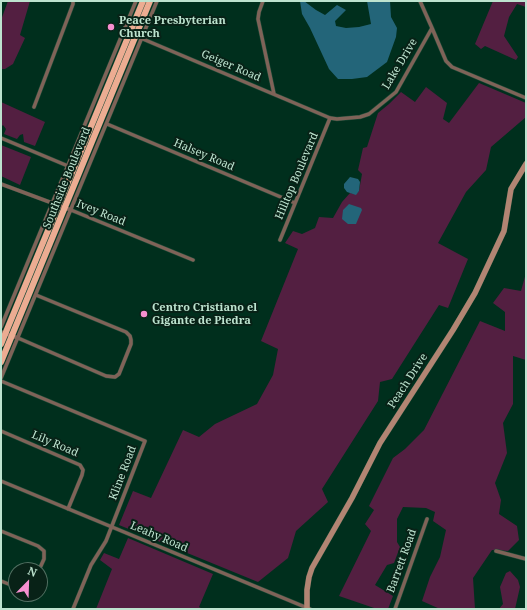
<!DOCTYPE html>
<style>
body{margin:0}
#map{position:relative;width:527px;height:610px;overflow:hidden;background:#002f1d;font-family:"Noto Serif",serif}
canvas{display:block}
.frame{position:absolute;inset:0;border:2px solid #bde3cf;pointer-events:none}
.north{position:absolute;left:8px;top:562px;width:40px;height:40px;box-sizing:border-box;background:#082217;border:1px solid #506f61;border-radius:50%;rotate:23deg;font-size:11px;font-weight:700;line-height:16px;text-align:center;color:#bde3cf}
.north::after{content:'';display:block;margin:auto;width:14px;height:18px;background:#f690d0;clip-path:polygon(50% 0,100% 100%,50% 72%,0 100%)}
</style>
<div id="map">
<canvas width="527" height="610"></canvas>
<div class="frame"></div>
<div class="north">N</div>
</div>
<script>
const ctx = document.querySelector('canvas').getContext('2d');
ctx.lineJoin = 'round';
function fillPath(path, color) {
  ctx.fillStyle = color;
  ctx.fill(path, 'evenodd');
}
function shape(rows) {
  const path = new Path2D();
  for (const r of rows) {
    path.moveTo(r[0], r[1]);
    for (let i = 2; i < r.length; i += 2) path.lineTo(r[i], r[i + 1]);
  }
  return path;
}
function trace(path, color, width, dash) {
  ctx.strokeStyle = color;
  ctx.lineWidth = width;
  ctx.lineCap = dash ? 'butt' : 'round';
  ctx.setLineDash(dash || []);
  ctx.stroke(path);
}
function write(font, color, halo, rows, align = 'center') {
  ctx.font = font + ' "Noto Serif",serif';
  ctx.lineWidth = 4;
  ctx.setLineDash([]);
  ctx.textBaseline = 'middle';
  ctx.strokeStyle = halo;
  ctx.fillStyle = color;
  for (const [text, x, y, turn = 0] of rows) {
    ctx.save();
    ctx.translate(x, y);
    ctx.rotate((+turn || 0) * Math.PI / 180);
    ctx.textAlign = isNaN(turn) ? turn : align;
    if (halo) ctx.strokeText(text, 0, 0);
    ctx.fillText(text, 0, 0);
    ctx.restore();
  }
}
const green = shape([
 [8,1,30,1,20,35,25,38,13,64,5,69,1,69,1,20],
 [493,1,526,1,526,7,517,4,509,17,504,36,518,57,516,60,485,46,481,49,475,44],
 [479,83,526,103,526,117,491,147,486,170,466,192,438,243,468,259,448,308,439,305,392,379,380,382,378,401,322,489,328,502,296,531,288,558,258,582,119,525,133,491,151,498,183,430,199,437,215,424,257,404,273,375,278,349,261,341,298,249,285,243,293,231,302,234,315,228,319,217,333,218,342,202,350,193,356,194,359,191,362,174,358,170,363,148,367,147,378,113,389,104,401,92,415,102,426,87,447,103,443,119,449,123],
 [1,102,45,122,35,146,24,142,23,134,20,135,17,139,4,134,6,129,3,125,1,127],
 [1,145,31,157,20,185,1,176],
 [526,273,526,360,513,356,513,404,503,423,507,453,495,483,501,500,499,514,517,526,519,540,508,551,492,550,473,578,475,609,440,609,422,601,430,577,440,557,446,530,433,521,435,512,426,508,403,507,397,519,397,542,400,547,394,563,387,565,375,585,393,596,388,609,377,609,339,596,371,531,365,524,374,510,369,506,393,458,405,449,424,430,480,321,505,331,505,312,493,303,504,288,521,291],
 [128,538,213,574,199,607,203,609,96,609,112,569,100,560,104,553,119,559],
 [510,571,518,580,520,587,515,609,499,609,503,604,500,587,506,573]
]);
const water = shape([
 [300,1,304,1,316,10,325,15,337,5,346,10,335,21,336,26,346,28,359,27,371,24,367,1,390,1,391,17,397,28,396,37,387,62,367,77,352,79,338,79,329,69,310,28,302,14],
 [350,177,358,179,360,182,359,191,356,195,347,192,344,188,344,184],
 [349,204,361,208,362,210,356,224,348,224,342,219,343,210]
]);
const minor = shape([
 [263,1,259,12,258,19,274,94],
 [432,28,446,61,452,67,526,98],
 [124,31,330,118,337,119,360,117,369,114,396,92,432,28,420,1],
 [34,107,73,4,73,1],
 [107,124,295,203],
 [1,138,68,166],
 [1,184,71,210,193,260],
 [280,240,330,118],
 [1,327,136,1],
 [1,332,18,338,106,376,115,377,119,374,131,344,131,340,130,336,126,332,36,295],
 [1,378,157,1],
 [1,381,145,441,106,541,91,565,73,609],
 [1,431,80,465,83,470,82,475,68,509],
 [1,481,310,609],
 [1,531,38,546,44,551,44,559,39,570],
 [496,551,526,559],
 [1,581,16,587],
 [395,609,427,519]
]);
const secondary = shape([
 [307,609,307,590,309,577,312,568,352,498,380,443,453,330,475,293,504,231,511,189,526,164]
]);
const trunk = shape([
 [1,344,143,1],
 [1,362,150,1]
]);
const markers = [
 [111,27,4,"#f690d0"],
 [144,314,4,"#f690d0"]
];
const poiNames = [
 ["Peace Presbyterian",119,21],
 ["Church",119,34],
 ["Centro Cristiano el",152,308],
 ["Gigante de Piedra",152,321]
];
const streetNames = [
 ["Lake Drive",400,64,-59],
 ["Geiger Road",231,66,23],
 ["Halsey Road",204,155,23],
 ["Hilltop Boulevard",297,176,-67],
 ["Southside Boulevard",67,178,-68],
 ["Ivey Road",101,213,22],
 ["Peach Drive",408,381,-57],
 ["Lily Road",55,444,23],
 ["Kline Road",123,473,-69],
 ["Leahy Road",159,537,23],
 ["Barrett Road",402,561,-70]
];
fillPath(green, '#531f41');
fillPath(water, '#236579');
trace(minor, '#1e4c39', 4.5);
trace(secondary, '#1e4c39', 6);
trace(trunk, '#1e4c39', 7);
trace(minor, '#7f6358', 3.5);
trace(secondary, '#b28573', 5.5);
trace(trunk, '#ecac92', 6);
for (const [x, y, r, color] of markers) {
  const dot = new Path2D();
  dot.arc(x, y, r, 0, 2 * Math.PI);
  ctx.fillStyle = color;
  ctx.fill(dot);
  trace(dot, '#082217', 1.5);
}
write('bold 11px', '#bde3cf', '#082217', poiNames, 'left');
write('11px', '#bde3cf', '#082217', streetNames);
</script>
